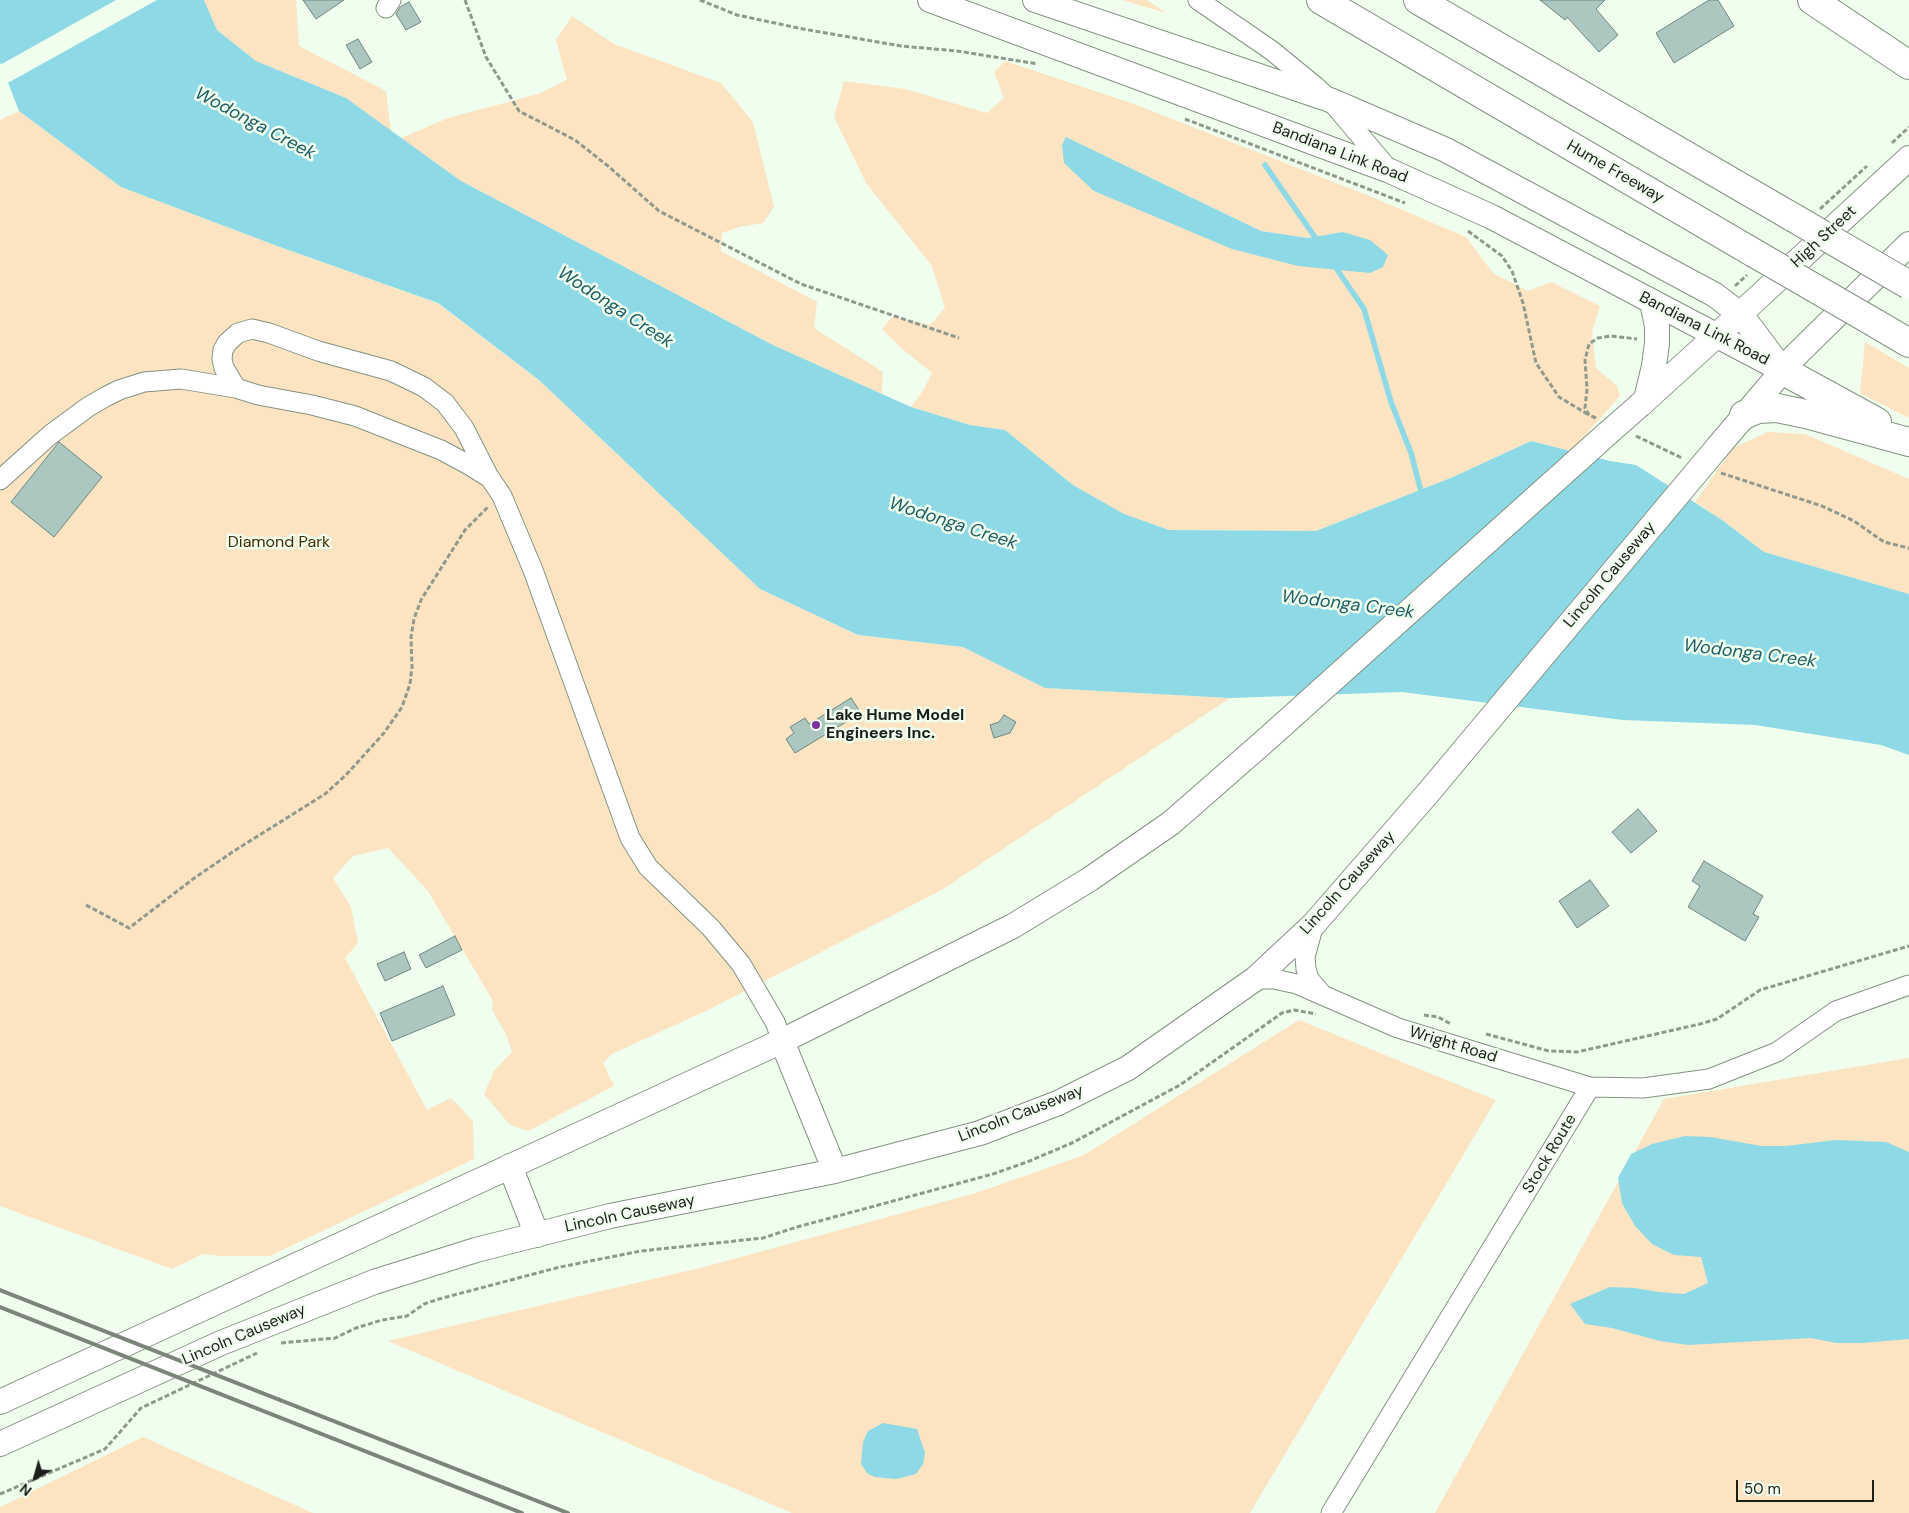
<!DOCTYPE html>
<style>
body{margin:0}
#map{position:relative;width:1909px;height:1513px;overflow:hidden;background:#f0feed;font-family:"DM Sans",sans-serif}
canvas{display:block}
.north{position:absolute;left:10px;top:1453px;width:50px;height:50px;-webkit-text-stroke:4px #f0feed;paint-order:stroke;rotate:218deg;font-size:14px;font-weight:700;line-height:20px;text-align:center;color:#1a2019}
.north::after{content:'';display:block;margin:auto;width:18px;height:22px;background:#1a2019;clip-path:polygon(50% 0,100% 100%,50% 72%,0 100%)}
.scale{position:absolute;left:1736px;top:1480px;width:138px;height:22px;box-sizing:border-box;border:2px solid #1a2019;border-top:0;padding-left:6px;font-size:15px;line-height:18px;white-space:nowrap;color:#1a2019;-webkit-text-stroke:4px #f0feed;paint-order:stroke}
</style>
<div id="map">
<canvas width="1909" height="1513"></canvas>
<div class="north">N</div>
<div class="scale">50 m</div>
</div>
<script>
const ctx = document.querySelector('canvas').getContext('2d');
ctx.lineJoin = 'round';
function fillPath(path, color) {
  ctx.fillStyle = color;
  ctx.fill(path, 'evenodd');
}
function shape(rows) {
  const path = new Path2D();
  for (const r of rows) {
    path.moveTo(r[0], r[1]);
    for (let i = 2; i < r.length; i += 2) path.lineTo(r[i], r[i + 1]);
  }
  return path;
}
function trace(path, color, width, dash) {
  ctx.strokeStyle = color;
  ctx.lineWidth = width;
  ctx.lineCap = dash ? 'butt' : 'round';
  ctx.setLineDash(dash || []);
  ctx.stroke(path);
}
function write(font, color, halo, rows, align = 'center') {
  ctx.font = font + ' "DM Sans",sans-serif';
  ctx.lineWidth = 5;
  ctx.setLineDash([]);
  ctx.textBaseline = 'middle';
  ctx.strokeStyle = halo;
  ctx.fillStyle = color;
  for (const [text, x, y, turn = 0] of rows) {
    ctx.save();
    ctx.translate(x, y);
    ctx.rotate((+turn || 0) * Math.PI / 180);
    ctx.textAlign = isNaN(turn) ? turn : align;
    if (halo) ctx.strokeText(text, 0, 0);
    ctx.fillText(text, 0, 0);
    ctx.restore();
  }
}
const green = shape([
 [204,0,296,0,299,46,386,91,391,131,346,98,256,61,217,30],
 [1122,0,1147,0,1166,13],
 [572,16,614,44,721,83,753,122,774,207,763,223,739,227,722,233,721,251,817,302,814,328,883,372,882,394,773,345,461,181,401,138,448,118,538,94,567,80,556,40],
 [1005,61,1134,104,1372,197,1466,237,1493,273,1528,291,1551,282,1600,306,1592,332,1596,368,1617,386,1620,396,1571,451,1531,441,1453,477,1316,531,1169,530,1124,514,1073,485,1005,430,970,425,911,407,924,389,932,373,901,348,882,329,892,317,930,325,945,308,932,266,866,183,834,117,844,81,905,89,987,113,1004,98,994,72],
 [1066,137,1261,231,1308,238,1344,232,1298,266],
 [19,111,121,187,280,247,437,303,539,380,760,589,858,635,963,647,1045,688,1230,698,940,891,710,1009,612,1054,603,1063,614,1086,528,1131,510,1125,484,1094,494,1071,512,1052,506,1034,492,1010,493,1001,428,891,388,848,353,856,333,878,351,907,358,943,345,958,427,1110,451,1098,473,1121,474,1159,270,1256,221,1256,203,1254,172,1269,0,1206,0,120],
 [1865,342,1909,368,1909,418,1860,393],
 [1768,432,1805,434,1909,479,1909,594,1764,552,1722,520,1695,502,1733,448],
 [1299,1020,1496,1100,1250,1513,792,1513,388,1341,704,1267,976,1193,1084,1155],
 [1909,1058,1909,1513,1435,1513,1664,1099],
 [143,1437,313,1513,0,1513,0,1507]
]);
const water = shape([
 [0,0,204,0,217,30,256,61,346,98,461,181,773,345,911,407,970,425,1005,430,1073,485,1124,514,1169,530,1316,531,1453,477,1531,441,1610,461,1636,465,1722,520,1764,552,1909,594,1909,755,1881,745,1755,725,1623,720,1402,692,1230,698,1045,688,963,647,858,635,760,589,539,380,438,303,280,247,121,187,19,111,0,62],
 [1066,137,1261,231,1308,238,1343,232,1370,240,1388,255,1383,267,1370,273,1298,266,1232,249,1094,191,1064,163,1062,145],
 [1685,1136,1710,1137,1762,1146,1786,1146,1836,1140,1886,1142,1909,1152,1909,1339,1862,1343,1836,1343,1811,1338,1688,1345,1660,1341,1612,1328,1585,1324,1570,1304,1610,1287,1635,1288,1658,1292,1684,1294,1708,1283,1701,1257,1674,1255,1652,1244,1635,1226,1622,1203,1618,1178,1631,1154,1652,1144],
 [883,1423,917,1429,925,1453,923,1464,916,1474,896,1479,875,1477,868,1474,865,1470,861,1464,863,1442,868,1431]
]);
const pier = shape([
 [116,0,157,0,6,84,0,65]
]);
const stream = shape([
 [1265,165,1319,243],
 [1334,265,1364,309,1391,402,1411,453,1422,495]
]);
const building = shape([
 [303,0,344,0,316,19,303,0],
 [1540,0,1605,0,1596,9,1618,35,1599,52,1567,17,1565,20,1540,0],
 [1709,0,1718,0,1734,26,1674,63,1656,33,1709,0],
 [409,2,421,22,406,30,396,14,400,7,409,2],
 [358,39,372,62,360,69,346,45,358,39],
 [59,442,102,477,54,537,11,502,59,442],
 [851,698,861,713,795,753,786,739,794,733,790,727,805,718,809,724,851,698],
 [1004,715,1016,722,1010,733,994,738,990,725,999,722,1004,715],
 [1638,809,1657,831,1631,853,1612,832,1638,809],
 [1704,861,1763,896,1753,914,1759,917,1745,941,1688,907,1700,886,1692,881,1704,861],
 [1590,880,1609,906,1577,928,1559,901,1590,880],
 [455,936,462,950,426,968,419,955,455,936],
 [404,952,411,969,385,981,377,964,404,952],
 [443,986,455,1015,392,1041,380,1013,443,986]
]);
const path = shape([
 [465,0,486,57,519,111,575,140,608,166,659,211,801,284,959,338],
 [700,0,737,15,803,29,901,46,957,51,1038,64],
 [1185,119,1405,203],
 [1892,143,1909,127],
 [1820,209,1867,166],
 [1468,231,1502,256,1512,271,1523,303,1536,363,1559,397,1589,415],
 [1735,286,1747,275],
 [1596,418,1589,415,1585,408,1587,389,1585,360,1589,344,1598,338,1611,336,1637,339],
 [1636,436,1682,458],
 [1721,473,1822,506,1854,521,1884,542,1909,548],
 [86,905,129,928,193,879,234,851,325,794,346,775,384,733,402,707,410,684,412,667,411,637,414,619,421,600,465,530,488,507],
 [1424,1015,1438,1017,1451,1024],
 [1486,1034,1549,1051,1577,1052,1700,1024,1717,1019,1760,990,1909,946],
 [281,1343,335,1338,356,1328,382,1320,407,1316,424,1304,439,1299,560,1267,641,1251,763,1238,797,1227,993,1174,1027,1162,1072,1143,1180,1085,1282,1013,1294,1010,1316,1014],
 [0,1494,105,1449,141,1408,257,1353]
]);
const minor = shape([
 [1198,0,1271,50,1315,86,1330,100,1390,171],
 [386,8,391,0],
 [236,388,224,368,222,359,223,350,227,343,238,333,252,329,269,333,318,351,391,371,424,387,445,403,464,428,489,477],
 [0,480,50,435,88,407,105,397,119,390,144,382,181,379,236,388,258,395,312,405,355,416,441,450,469,465,490,478,502,496,533,570,630,838,648,867,711,928,741,964,775,1022,782,1041],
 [1314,924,1305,957,1306,969,1309,979,1321,993],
 [1255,979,1274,979,1297,984,1398,1028,1590,1087,1643,1088,1709,1079,1777,1052,1836,1011,1909,985],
 [1331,1513,1590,1087]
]);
const major = shape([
 [930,0,1390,171,1492,217,1782,370],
 [1035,0,1330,100,1446,150,1715,295,1732,308,1748,324,1778,364],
 [1646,399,1654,366,1657,343,1657,326,1652,302],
 [1640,405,1739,315,1909,158],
 [1716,449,1795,356,1909,244],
 [782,1041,835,1171],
 [510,1166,537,1235],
 [0,1402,782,1041,1013,926,1090,879,1171,823,1267,739,1608,433],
 [0,1444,221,1343,374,1282,476,1250,610,1216,835,1171,980,1133,1058,1103,1128,1068,1255,979,1314,924,1428,793]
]);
const highway = shape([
 [1321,0,1754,253],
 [1418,0,1794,218],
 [1812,0,1909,65],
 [1875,323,1909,343],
 [1782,370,1877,422],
 [1744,415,1758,409,1777,408,1806,414,1909,442]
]);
const rail = shape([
 [0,1290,568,1513],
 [0,1307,522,1513]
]);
const majorBridge = shape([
 [1608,433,1640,405],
 [1428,793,1716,449]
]);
const highwayBridge = shape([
 [1794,218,1909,285],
 [1754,253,1875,323]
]);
const markers = [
 [816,725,5,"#7830a3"]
];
const streetNames = [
 ["Bandiana Link Road",1340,153,21],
 ["Hume Freeway",1615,172,30],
 ["High Street",1824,237,-43],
 ["Bandiana Link Road",1704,329,27],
 ["Lincoln Causeway",1610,575,-50],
 ["Lincoln Causeway",1348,883,-48],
 ["Wright Road",1453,1045,17],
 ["Lincoln Causeway",1021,1114,-21],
 ["Stock Route",1550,1154,-59],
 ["Lincoln Causeway",630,1214,-12],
 ["Lincoln Causeway",244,1335,-23]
];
const parkNames = [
 ["Diamond Park",279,543]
];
const poiNames = [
 ["Lake Hume Model",826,716],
 ["Engineers Inc.",826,734]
];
const waterNames = [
 ["Wodonga Creek",255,124,28],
 ["Wodonga Creek",615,308,33],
 ["Wodonga Creek",953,524,18],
 ["Wodonga Creek",1348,605,7],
 ["Wodonga Creek",1750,654,7]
];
fillPath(green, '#fce3c2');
fillPath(water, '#8ddae6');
fillPath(pier, '#f0feed');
trace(stream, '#8ddae6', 5.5);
fillPath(building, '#abc7bf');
trace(building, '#6e8981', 1);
trace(minor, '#839381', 21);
trace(major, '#839381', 26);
trace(highway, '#839381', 30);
trace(path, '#8f998d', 3, [5, 2.5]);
trace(minor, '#fff', 19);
trace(major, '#fff', 24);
trace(highway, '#fff', 28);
trace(rail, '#7b8579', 4);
trace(majorBridge, '#839381', 26, []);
trace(highwayBridge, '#839381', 30, []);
trace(majorBridge, '#fff', 24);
trace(highwayBridge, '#fff', 28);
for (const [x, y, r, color] of markers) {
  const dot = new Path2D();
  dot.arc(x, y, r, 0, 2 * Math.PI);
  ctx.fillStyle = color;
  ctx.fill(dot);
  trace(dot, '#f0feed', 2);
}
write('16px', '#1a2019', '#f0feed', streetNames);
write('16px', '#442b02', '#f0feed', parkNames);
write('bold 16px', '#1a2019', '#f0feed', poiNames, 'left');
write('italic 18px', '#1d5d66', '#f0feed', waterNames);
</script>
